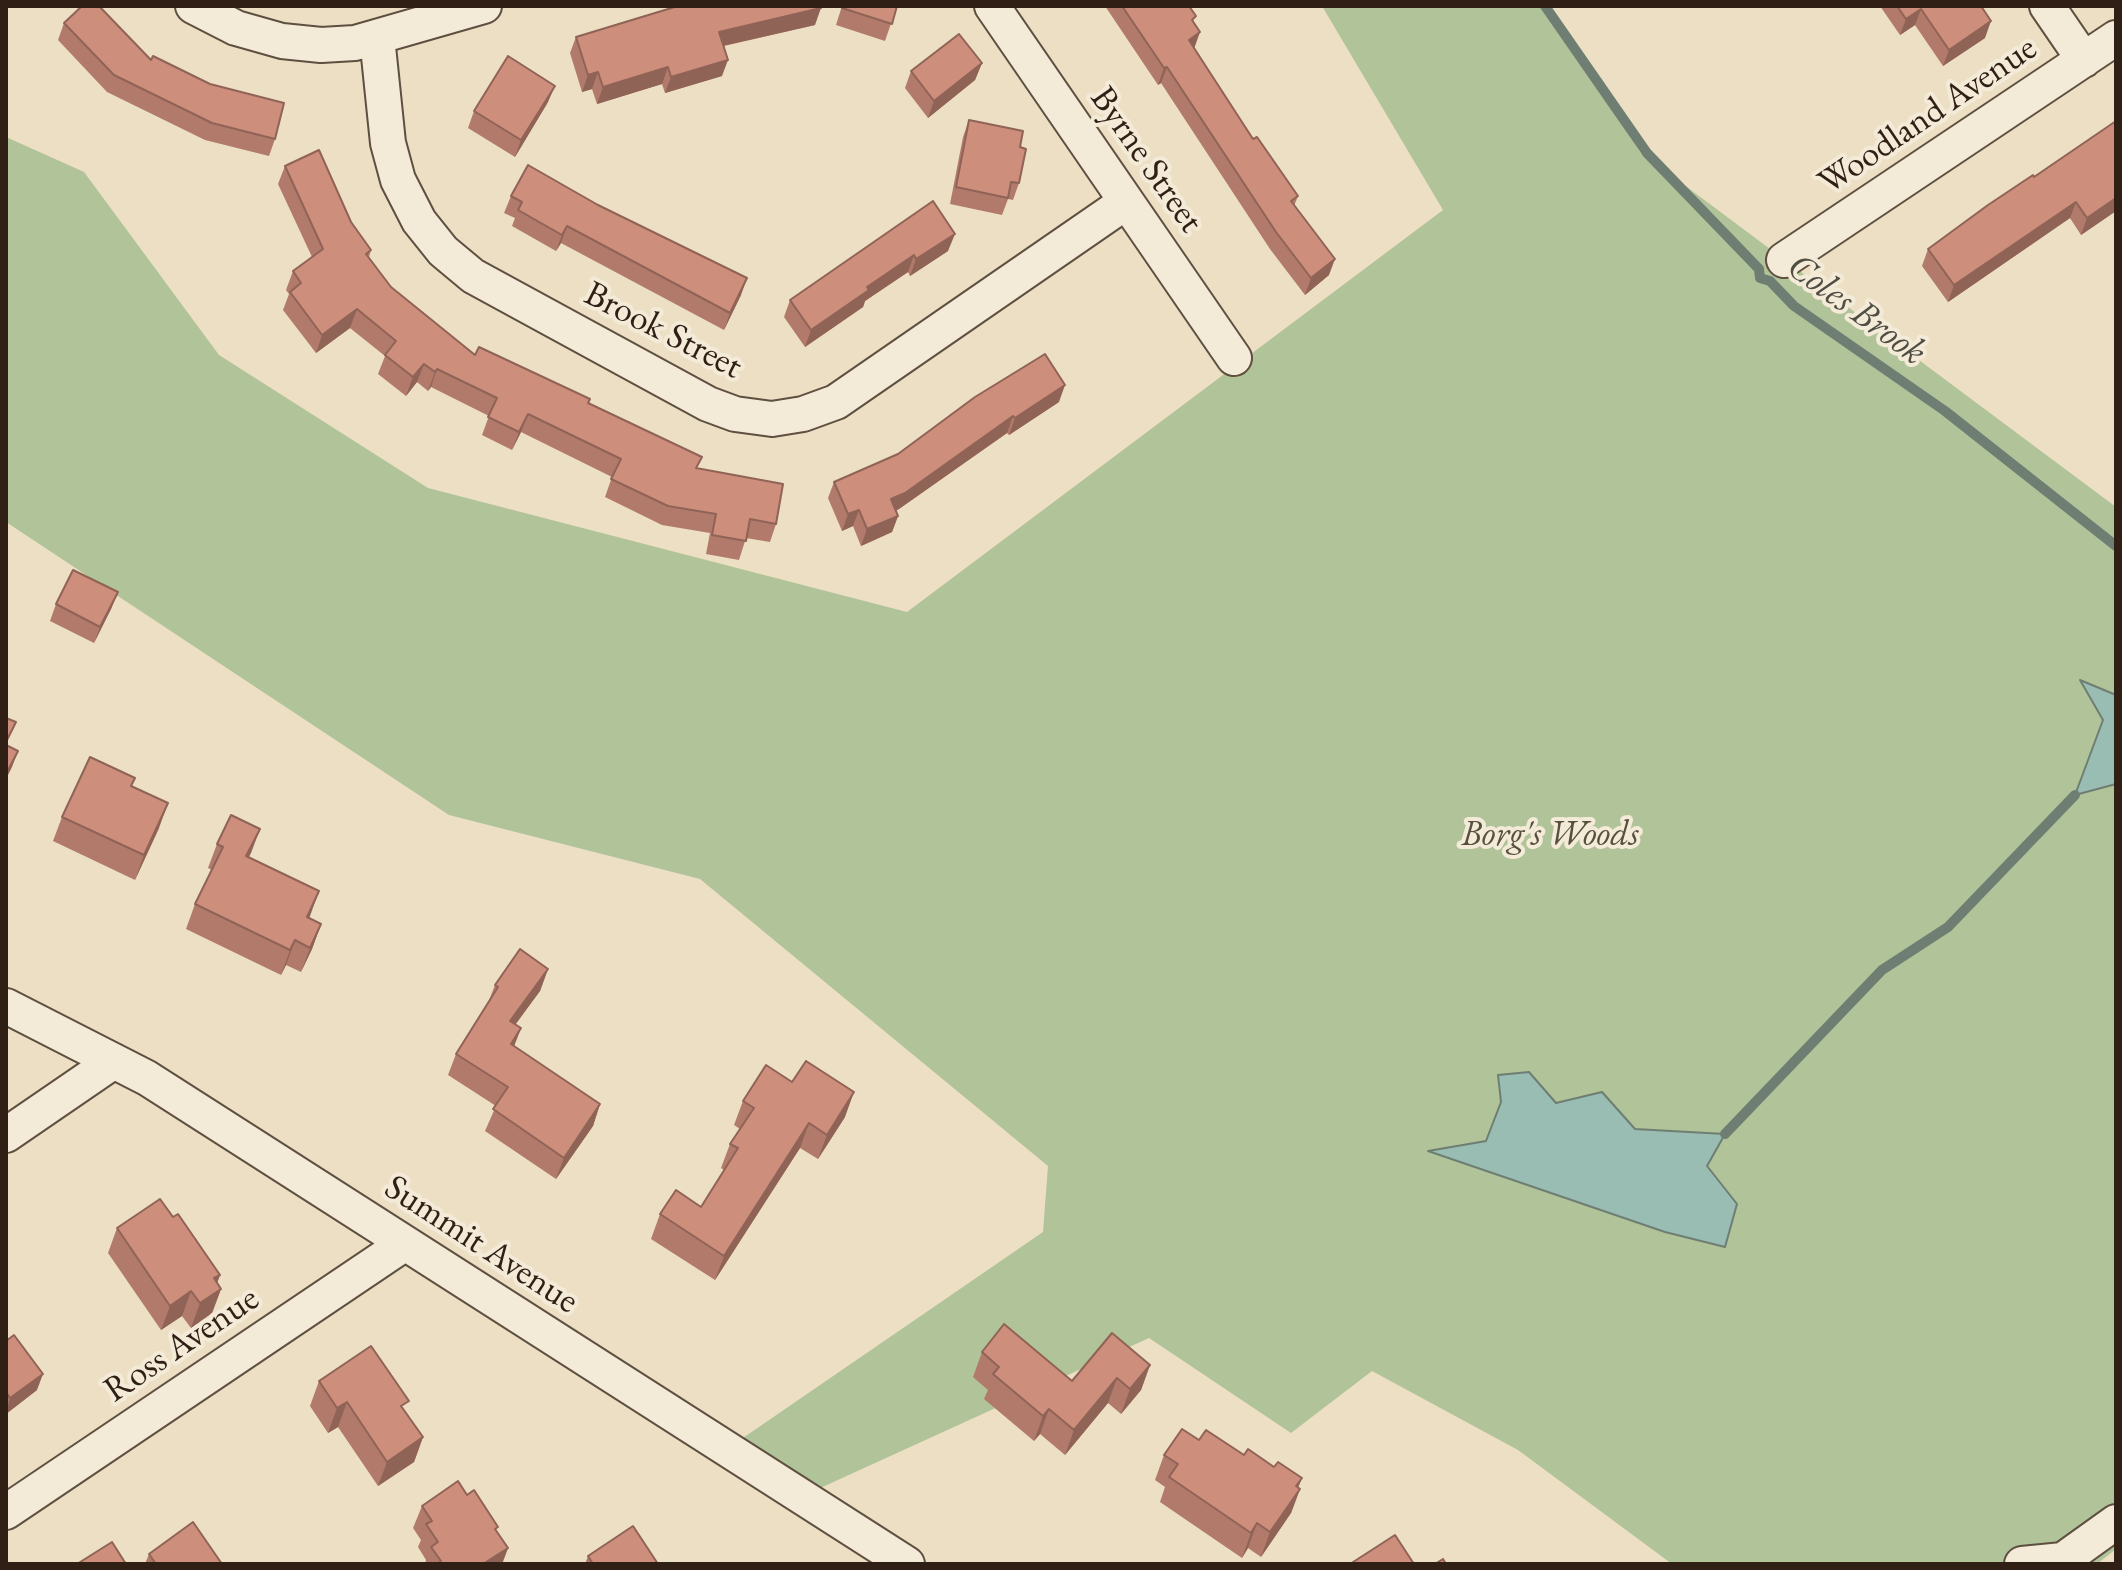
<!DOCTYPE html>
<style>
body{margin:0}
#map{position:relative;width:2122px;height:1570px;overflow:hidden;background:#ecdfc3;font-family:"EB Garamond",serif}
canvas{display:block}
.frame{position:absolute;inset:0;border:8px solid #301f14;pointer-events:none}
</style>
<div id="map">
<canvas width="2122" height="1570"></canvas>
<div class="frame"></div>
</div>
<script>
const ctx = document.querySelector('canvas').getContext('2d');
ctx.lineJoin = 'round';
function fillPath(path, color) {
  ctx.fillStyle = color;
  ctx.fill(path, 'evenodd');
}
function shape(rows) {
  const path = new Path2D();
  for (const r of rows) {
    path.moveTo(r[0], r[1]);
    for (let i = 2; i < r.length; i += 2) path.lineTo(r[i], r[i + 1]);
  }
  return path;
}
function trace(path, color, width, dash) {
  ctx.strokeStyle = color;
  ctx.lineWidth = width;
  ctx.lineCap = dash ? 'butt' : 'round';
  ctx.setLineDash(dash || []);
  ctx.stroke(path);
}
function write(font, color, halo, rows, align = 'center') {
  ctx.font = font + ' "EB Garamond",serif';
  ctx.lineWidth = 8;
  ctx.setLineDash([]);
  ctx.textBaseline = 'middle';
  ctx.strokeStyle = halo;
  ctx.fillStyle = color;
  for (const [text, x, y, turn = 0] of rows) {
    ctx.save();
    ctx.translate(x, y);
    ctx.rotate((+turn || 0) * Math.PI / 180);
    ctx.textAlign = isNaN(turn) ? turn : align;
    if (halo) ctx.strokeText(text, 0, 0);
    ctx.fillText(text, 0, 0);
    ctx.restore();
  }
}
const green = shape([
 [1322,6,1542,6,1640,152,2116,507,2116,1549,2097,1564,1672,1564,1518,1450,1372,1371,1291,1433,1149,1338,794,1500,721,1453,1043,1232,1048,1166,700,879,449,815,6,522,6,137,84,172,219,355,428,488,907,612,1443,210]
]);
const water = shape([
 [2080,680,2116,695,2116,784,2075,795,2103,720,2080,680],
 [1529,1072,1556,1103,1602,1092,1635,1129,1725,1134,1707,1166,1737,1204,1725,1247,1665,1232,1428,1151,1486,1141,1501,1102,1498,1075,1529,1072]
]);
const stream = shape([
 [1545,6,1647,153,1759,269,1760,278,1770,281,1794,306,1945,411,2116,546],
 [1725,1134,1882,970,1948,927,2075,795]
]);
const minor = shape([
 [193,6,236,28,282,41,321,45,355,43,484,6],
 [992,6,1234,358],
 [2047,6,2084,60],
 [377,37,388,143,398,180,419,221,443,251,473,276,708,404,735,414,772,419,803,414,836,402,1126,202],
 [1784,260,2116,38],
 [6,1006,147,1078,907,1564],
 [6,1135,114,1061],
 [6,1512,404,1244],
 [2022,1564,2063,1560,2116,1522]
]);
const wall = shape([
 [842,6,897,6,885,41,836,25],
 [1105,6,1189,6,1194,23,1194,48,1253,139,1298,196,1294,206,1329,275,1305,295,1270,249,1161,83,1158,85],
 [1880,6,1981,6,1985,38,1943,66,1915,25,1900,35],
 [64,23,151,60,275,139,269,156,205,140,107,92,58,40],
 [815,25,724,46,722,76,665,93,662,84,597,104,592,89,582,92,570,53,576,37],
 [982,63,975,80,928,118,905,88,911,71],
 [548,102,515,157,468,128,474,111],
 [969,120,1020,147,1019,183,1013,200,1008,199,1002,215,950,204,963,137],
 [2116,121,2116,211,2081,235,2070,218,1948,302,1922,266,1928,249],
 [285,166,351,222,371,250,369,257,391,287,475,355,589,403,697,468,776,524,770,542,746,538,739,560,706,554,710,533,662,525,605,497,612,477,521,432,512,450,482,435,489,416,431,387,428,391,417,382,406,396,378,374,385,356,350,328,316,353,283,310,289,294,286,290,293,271,312,257,278,184],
 [511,196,741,295,724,330,561,243,556,251,512,226,515,218,504,213],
 [933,201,948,251,910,276,908,272,865,301,863,307,805,347,784,317,790,300],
 [1059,402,1009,435,1007,433,896,511,898,516,892,532,861,546,853,526,842,531,828,498,834,482,898,454],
 [118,592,111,609,94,643,50,621,56,604],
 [62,817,159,828,135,880,53,841],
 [217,844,249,857,309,918,321,924,312,949,301,972,286,965,281,975,186,929,195,904,212,870,208,868],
 [548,969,540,991,515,1024,521,1028,514,1046,600,1104,593,1126,556,1179,485,1131,496,1106,448,1075,456,1054,488,1003,495,985],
 [743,1101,845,1117,818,1159,800,1148,715,1280,651,1239,660,1214,701,1207,724,1170,721,1168,730,1144,740,1129,734,1125],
 [173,1217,220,1275,217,1283,221,1289,212,1313,191,1328,182,1316,161,1330,108,1253,117,1228],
 [6,1341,37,1390,6,1414],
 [982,1352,1072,1381,1150,1365,1141,1390,1121,1414,1108,1403,1065,1455,1040,1434,1034,1441,984,1399,988,1390,973,1377],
 [319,1381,405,1411,423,1437,414,1462,378,1486,338,1427,328,1433,310,1406],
 [1199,1440,1244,1455,1302,1478,1298,1488,1300,1489,1291,1513,1261,1557,1248,1548,1242,1558,1160,1502,1165,1487,1155,1480,1164,1455],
 [467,1495,497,1532,508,1548,502,1564,425,1564,426,1560,418,1547,421,1540,413,1528,422,1506],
 [149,1554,222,1564,145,1564],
 [588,1556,658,1564,585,1564]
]);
const shadedWall = shape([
 [821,8,815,25,713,48,719,32],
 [1921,9,1915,25,1900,35,1906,19],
 [1991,21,1985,38,1943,66,1949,50],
 [1200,32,1194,49,1189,40],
 [728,60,722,76,665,93,671,77],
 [982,63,975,80,928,118,934,101],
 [668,67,662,84,597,104,603,87],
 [1167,67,1161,83,1158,85,1164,68],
 [598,72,592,89,582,92,588,75],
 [555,86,548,102,515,157,521,140],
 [2116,198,2116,211,2081,235,2087,218],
 [2076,202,2070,218,1948,302,1954,285],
 [567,226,561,243,556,251,562,235],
 [955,234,948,251,910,276,916,259],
 [914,255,908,272,865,301,863,307,805,347,811,330,867,287],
 [1335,259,1329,275,1305,295,1311,278],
 [747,278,741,295,724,330,730,313],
 [357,309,350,328,316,353,322,335],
 [424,364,417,382,406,396,413,377],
 [437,369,431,387,428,391,435,372],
 [1065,385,1059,402,1009,435,1015,418],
 [528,414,521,432,512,450,519,432],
 [1013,416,1007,433,899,509,885,515,891,499],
 [859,510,853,526,842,531,848,514],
 [898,516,892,532,861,546,867,529],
 [118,592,111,609,94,643,100,627],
 [18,751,12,767,6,779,6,774],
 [168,803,159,828,135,880,144,855],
 [260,829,251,853,237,881,246,856],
 [319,891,310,916,298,942,307,917],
 [321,924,312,949,301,972,310,948],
 [295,940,286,965,281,975,290,950],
 [548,969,540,991,502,1043,510,1021],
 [521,1028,513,1049,511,1044],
 [854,1092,845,1117,818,1159,827,1135],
 [600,1104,593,1126,556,1179,564,1158],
 [809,1123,800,1148,715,1280,724,1256],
 [220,1275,213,1294,221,1289,212,1313,191,1328,200,1303,214,1278],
 [191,1291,182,1316,161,1330,170,1306],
 [1150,1365,1141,1390,1121,1414,1130,1389],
 [43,1374,37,1390,6,1414,10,1398],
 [1117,1378,1108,1403,1065,1455,1074,1430],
 [347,1402,338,1427,328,1433,337,1408],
 [1049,1409,1040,1434,1034,1441,1043,1416],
 [423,1437,414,1462,378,1486,387,1462],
 [1302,1478,1295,1495,1300,1489,1291,1513,1261,1557,1270,1532],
 [1257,1523,1248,1548,1242,1558,1251,1533],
 [508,1548,502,1564,483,1564]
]);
const building = shape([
 [82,6,99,6,151,60,153,56,210,84,284,103,275,139,212,123,114,75,64,23,82,6],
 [678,6,821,6,821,8,719,32,728,60,671,77,668,67,603,87,598,72,588,75,576,37,678,6],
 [843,6,897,6,892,24,842,8,843,6],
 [1122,6,1189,6,1196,16,1192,20,1200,32,1189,40,1194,48,1253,139,1257,137,1298,196,1291,201,1335,259,1311,278,1276,232,1167,67,1164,68,1122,6],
 [1897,6,1981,6,1991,21,1949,50,1921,9,1906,19,1897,6],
 [959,34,982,63,934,101,911,71,959,34],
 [508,56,555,86,521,140,474,111,508,56],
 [969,120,1023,131,1020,147,1026,149,1019,183,1011,182,1008,198,956,187,969,120],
 [2116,121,2116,198,2087,218,2076,202,1954,285,1928,249,1988,205,2033,175,2034,177,2116,121],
 [319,150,351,222,371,250,366,254,391,287,475,355,479,347,590,399,588,403,702,457,696,468,783,484,776,524,750,519,746,541,712,535,716,514,668,506,611,479,621,459,528,414,519,432,488,417,497,398,437,369,435,372,424,364,413,377,385,355,396,341,357,309,322,335,290,292,301,283,293,271,323,249,285,166,319,150],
 [528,165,598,205,747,278,730,313,567,226,562,235,518,210,522,202,511,196,528,165],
 [933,201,955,234,916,259,914,255,867,287,869,290,811,330,790,300,933,201],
 [1045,354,1065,385,1015,418,1013,416,905,493,891,499,898,516,867,529,859,510,848,514,834,482,898,454,975,397,1045,354],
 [73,570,118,592,100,627,56,604,73,570],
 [6,718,16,722,6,742,6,718],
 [6,745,18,751,6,774,6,745],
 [90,757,135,778,131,786,168,803,144,855,62,817,90,757],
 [231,815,260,829,246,856,319,891,307,917,321,924,310,948,295,940,290,950,195,904,223,847,217,844,231,815],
 [520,949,548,969,510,1021,521,1028,511,1044,600,1104,564,1158,493,1109,508,1087,456,1054,498,987,495,985,520,949],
 [806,1061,854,1092,827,1135,809,1123,724,1256,660,1214,676,1190,701,1207,738,1148,730,1144,754,1108,743,1101,766,1065,792,1082,806,1061],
 [160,1199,173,1217,178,1214,220,1275,214,1278,221,1289,200,1303,191,1291,170,1306,117,1228,160,1199],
 [1004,1324,1072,1381,1112,1333,1150,1365,1130,1389,1117,1378,1074,1430,1049,1409,1043,1416,993,1374,999,1367,982,1352,1004,1324],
 [14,1335,43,1374,10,1398,6,1392,6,1341,14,1335],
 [371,1346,409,1401,401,1406,423,1437,387,1462,347,1402,337,1408,319,1381,371,1346],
 [1182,1429,1199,1440,1206,1430,1244,1455,1248,1449,1274,1467,1278,1462,1302,1478,1296,1486,1300,1489,1270,1532,1257,1523,1251,1533,1169,1477,1178,1464,1164,1455,1182,1429],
 [458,1481,467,1495,474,1490,498,1527,495,1529,508,1548,483,1564,436,1564,441,1561,431,1547,438,1542,426,1524,432,1521,422,1506,458,1481],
 [193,1522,222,1564,156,1564,149,1554,193,1522],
 [633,1526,658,1564,593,1564,588,1556,633,1526],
 [1395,1535,1414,1564,1350,1564,1395,1535],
 [112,1542,126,1564,77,1564,112,1542],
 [1443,1559,1446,1564,1435,1564,1443,1559]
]);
const streetNames = [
 ["Woodland Avenue",1928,116,-34],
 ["Byrne Street",1146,160,55],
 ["Brook Street",663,331,27],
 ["Summit Avenue",481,1245,33],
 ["Ross Avenue",182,1345,-34]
];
const parkNames = [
 ["Borg's Woods",1550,835]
];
const waterNames = [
 ["Coles Brook",1856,310,36]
];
fillPath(green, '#b1c399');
fillPath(water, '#99bdb2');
trace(water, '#6f7e73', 2);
trace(stream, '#6f7e73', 10);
trace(minor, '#5f4f40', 38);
trace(minor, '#f3ead8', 34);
fillPath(wall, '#b17a6b');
fillPath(shadedWall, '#906357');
fillPath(building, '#ce8e7c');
trace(building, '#906357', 2);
write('36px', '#301f14', '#f3ead8', streetNames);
write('italic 36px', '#57503c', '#f3ead8', parkNames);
write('italic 38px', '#504e43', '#f3ead8', waterNames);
</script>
